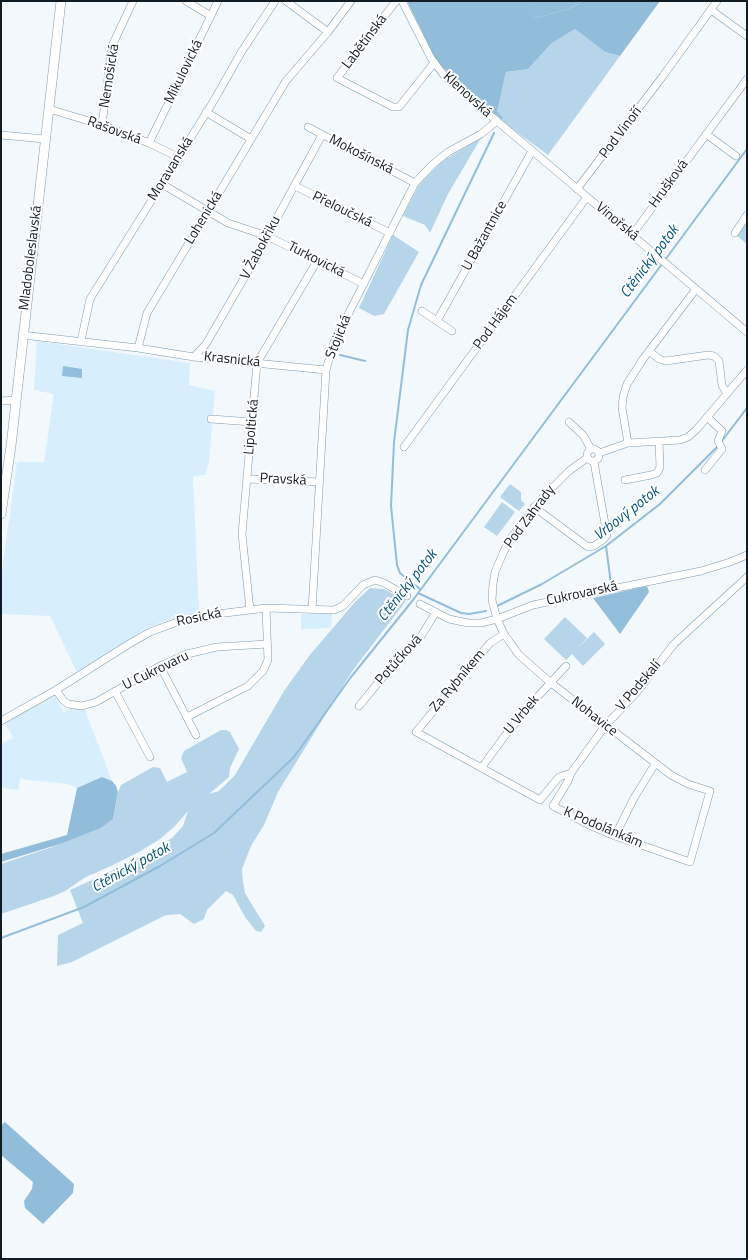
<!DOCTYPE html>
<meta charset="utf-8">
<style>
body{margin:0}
#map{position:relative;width:748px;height:1260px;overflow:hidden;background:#f2f8fc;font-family:"Titillium Web",sans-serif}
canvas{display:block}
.frame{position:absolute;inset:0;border:2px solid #111c24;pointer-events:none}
</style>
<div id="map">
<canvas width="748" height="1260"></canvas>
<div class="frame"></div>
</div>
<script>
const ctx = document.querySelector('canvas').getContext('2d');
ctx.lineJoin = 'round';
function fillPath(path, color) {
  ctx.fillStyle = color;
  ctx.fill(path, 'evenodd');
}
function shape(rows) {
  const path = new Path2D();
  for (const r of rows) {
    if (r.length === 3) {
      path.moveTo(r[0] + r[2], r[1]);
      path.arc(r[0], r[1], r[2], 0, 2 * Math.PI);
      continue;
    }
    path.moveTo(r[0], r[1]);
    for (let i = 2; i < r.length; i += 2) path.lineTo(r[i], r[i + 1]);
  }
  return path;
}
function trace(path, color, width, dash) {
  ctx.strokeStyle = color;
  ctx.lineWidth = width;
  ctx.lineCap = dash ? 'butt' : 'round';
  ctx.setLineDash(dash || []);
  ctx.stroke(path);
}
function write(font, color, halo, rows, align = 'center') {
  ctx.font = font + ' "Titillium Web",sans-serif';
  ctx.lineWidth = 4;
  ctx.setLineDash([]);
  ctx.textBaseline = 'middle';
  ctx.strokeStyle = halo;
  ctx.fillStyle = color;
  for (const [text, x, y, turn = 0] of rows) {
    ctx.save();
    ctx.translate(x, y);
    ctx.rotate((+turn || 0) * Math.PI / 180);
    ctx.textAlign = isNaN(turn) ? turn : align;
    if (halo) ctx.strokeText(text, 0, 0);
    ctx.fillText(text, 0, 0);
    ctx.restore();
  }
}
const built = shape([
 [37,341,190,363,189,385,215,391,209,462,205,475,193,476,199,613,170,619,147,628,77,672,50,616,1,614,1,578,17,462,44,462,54,394,34,390],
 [301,614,332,614,331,628,301,629],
 [54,694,64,712,69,710,73,703,82,702,112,781,102,777,77,788,67,784,20,779,18,790,3,788,1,782,1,744,13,738,5,723]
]);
const green = shape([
 [575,29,605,52,620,56,548,155,496,117,506,72,528,69,552,43],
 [481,138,448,194,430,233,425,225,403,216,419,185,442,161],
 [747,217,747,244,736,235],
 [393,235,419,252,384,314,374,316,359,308],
 [510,484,521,492,521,500,525,504,519,511,500,497],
 [502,502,515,512,497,536,484,527],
 [370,588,384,589,406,601,353,670,278,792,264,825,251,846,242,869,243,882,245,893,265,926,261,932,256,931,245,917,233,895,226,891,207,910,204,919,194,924,180,914,166,915,72,962,57,966,58,935,83,923,70,890,138,859,172,838,183,826,188,811,175,826,160,839,139,852,113,865,86,877,65,891,54,896,1,914,1,864,49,848,101,828,113,819,118,793,121,785,153,767,160,768,167,782,187,772,181,758,184,751,221,730,226,730,230,732,239,749,230,768,229,777,209,794,219,791,235,775,284,691,309,656,355,602],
 [565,617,587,638,577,649,594,632,605,644,583,666,572,654,566,660,544,639]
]);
const forest = shape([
 [407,1,529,1,527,3,535,18,569,9,583,1,660,1,620,56,605,52,575,29,552,43,528,69,506,72,496,117,437,62],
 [102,777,112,781,116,786,118,792,113,819,101,828,63,843,1,862,1,854,67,835,77,788],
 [5,1122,74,1184,73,1193,43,1224,25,1208,24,1201,32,1189,33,1182,1,1155,1,1125]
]);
const water = shape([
 [529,1,583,1,569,9,535,18,526,3],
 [63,366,82,369,82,378,62,376],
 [647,586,649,592,620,634,593,598]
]);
const stream = shape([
 [527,14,532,12],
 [502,118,451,71,509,21,525,15],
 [665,260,747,149],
 [340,355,365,361],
 [721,442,747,408],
 [606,546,611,584],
 [420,589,400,573,397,565,391,506,394,442,408,330,421,285,494,133],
 [418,593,461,613,469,614,486,611],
 [497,606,542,584,606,546,660,504,718,446],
 [1,938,84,907,160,866,214,833,294,757,351,677,413,600,662,264]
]);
const minor = shape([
 [186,1,211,16],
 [286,1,328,32],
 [396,1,337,78,393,107,399,107,434,63],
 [402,1,431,58,446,78,747,332],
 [711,10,747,36],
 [49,109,102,125,149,143,178,157],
 [206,112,251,139],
 [102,125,112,46,133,1],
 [308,127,415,183],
 [706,134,736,156],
 [1,135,45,139],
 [149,143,218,1],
 [162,184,228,223,267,236,364,284],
 [295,186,390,233],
 [577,189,663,76,717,1],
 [735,233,747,215],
 [632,235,747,79],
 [422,311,452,331],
 [437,321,532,151],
 [22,335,138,348,194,357,326,370],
 [81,341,90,299,213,102,242,51,275,1],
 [138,348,147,313,286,81,328,32,351,1],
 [649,351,659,359,666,361,708,355,714,356,719,361,722,385,727,394],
 [194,357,206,344,262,247,267,236,322,135],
 [1,401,15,400],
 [211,419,252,422],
 [569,422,583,435,591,449],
 [628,443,622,408,623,397,627,384,643,359,696,289],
 [404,447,587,197],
 [593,455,6],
 [599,453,628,443,680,440,688,437,697,429,747,370],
 [705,470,722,449,718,441,722,431,707,417],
 [247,479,319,482],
 [625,480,651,475,657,473,660,467,659,441],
 [534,507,588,547,594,546,604,539,607,535,594,462],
 [420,604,449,619,468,623,481,623,497,619,533,605,701,571,730,562,747,555],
 [250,610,242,534,257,363,317,261],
 [312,610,326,370,334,342,415,183,432,165,448,152,481,134,497,121],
 [504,634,490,643,416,732,540,800,559,777,571,773,605,726,637,692,674,644,747,577],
 [160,666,196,735],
 [56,690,63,700,68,704,82,706,96,702,160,666,187,654,217,647,267,644],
 [115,691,150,757],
 [359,706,387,672,420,638,436,612],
 [187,717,248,686,263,671,268,660,266,608],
 [1,721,56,690,129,644,150,632,177,622,201,616,266,608,334,610,343,606,363,585,375,580,384,583,407,596],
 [482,767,504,737,530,705,566,666],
 [571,773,568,781,553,806,589,825,615,836,690,862,710,791,688,784,671,775,551,683,519,655,504,634,497,619,492,600,493,584,495,572,504,551,511,538,543,497,569,471,587,458],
 [615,836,634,798,655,764]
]);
const major = shape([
 [1,514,11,446,61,1]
]);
const streetNames = [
 ["Labětínská",365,42,-53],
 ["Mikulovická",184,72,-64],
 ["Nemošická",110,76,-81],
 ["Klenovská",467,95,42],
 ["Rašovská",114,131,20],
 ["Pod Vinoří",621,133,-53],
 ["Mokošínská",361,155,27],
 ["Moravanská",171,169,-58],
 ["Hrušková",669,184,-54],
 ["Přeloučská",342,210,26],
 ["Lohenická",204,218,-59],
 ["Vinořská",617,222,40],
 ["U Bažantnice",485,236,-61],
 ["V Žabokřiku",261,248,-62],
 ["Mladoboleslavská",31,258,-83],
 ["Turkovická",316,260,27],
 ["Pod Hájem",496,322,-54],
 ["Stojická",339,337,-68],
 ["Krasnická",232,360,6],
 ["Lipoltická",252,427,-85],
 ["Pravská",283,480,3],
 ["Pod Zahrady",530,517,-53],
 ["Cukrovarská",582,594,-12],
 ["Rosická",199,618,-12],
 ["Potůčková",399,660,-48],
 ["U Cukrovaru",156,671,-26],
 ["Za Rybníkem",458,681,-50],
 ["V Podskalí",639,686,-50],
 ["U Vrbek",522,715,-50],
 ["Nohavice",594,717,38],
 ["K Podolánkám",603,828,23]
];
const waterNames = [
 ["Ctěnický potok",650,262,-53],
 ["Vrbový potok",627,514,-38],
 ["Ctěnický potok",408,586,-52],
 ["Ctěnický potok",131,868,-29]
];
fillPath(built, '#d7eefe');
fillPath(green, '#b7d5ea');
fillPath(forest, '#92bdda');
fillPath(water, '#92bddb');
trace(stream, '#92bddb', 2);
trace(minor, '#7e9aae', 8);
trace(major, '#7e9aae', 10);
trace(minor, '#fff', 7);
trace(major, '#fff', 9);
write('14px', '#111c24', '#fff', streetNames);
write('italic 15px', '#05537a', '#fff', waterNames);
</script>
